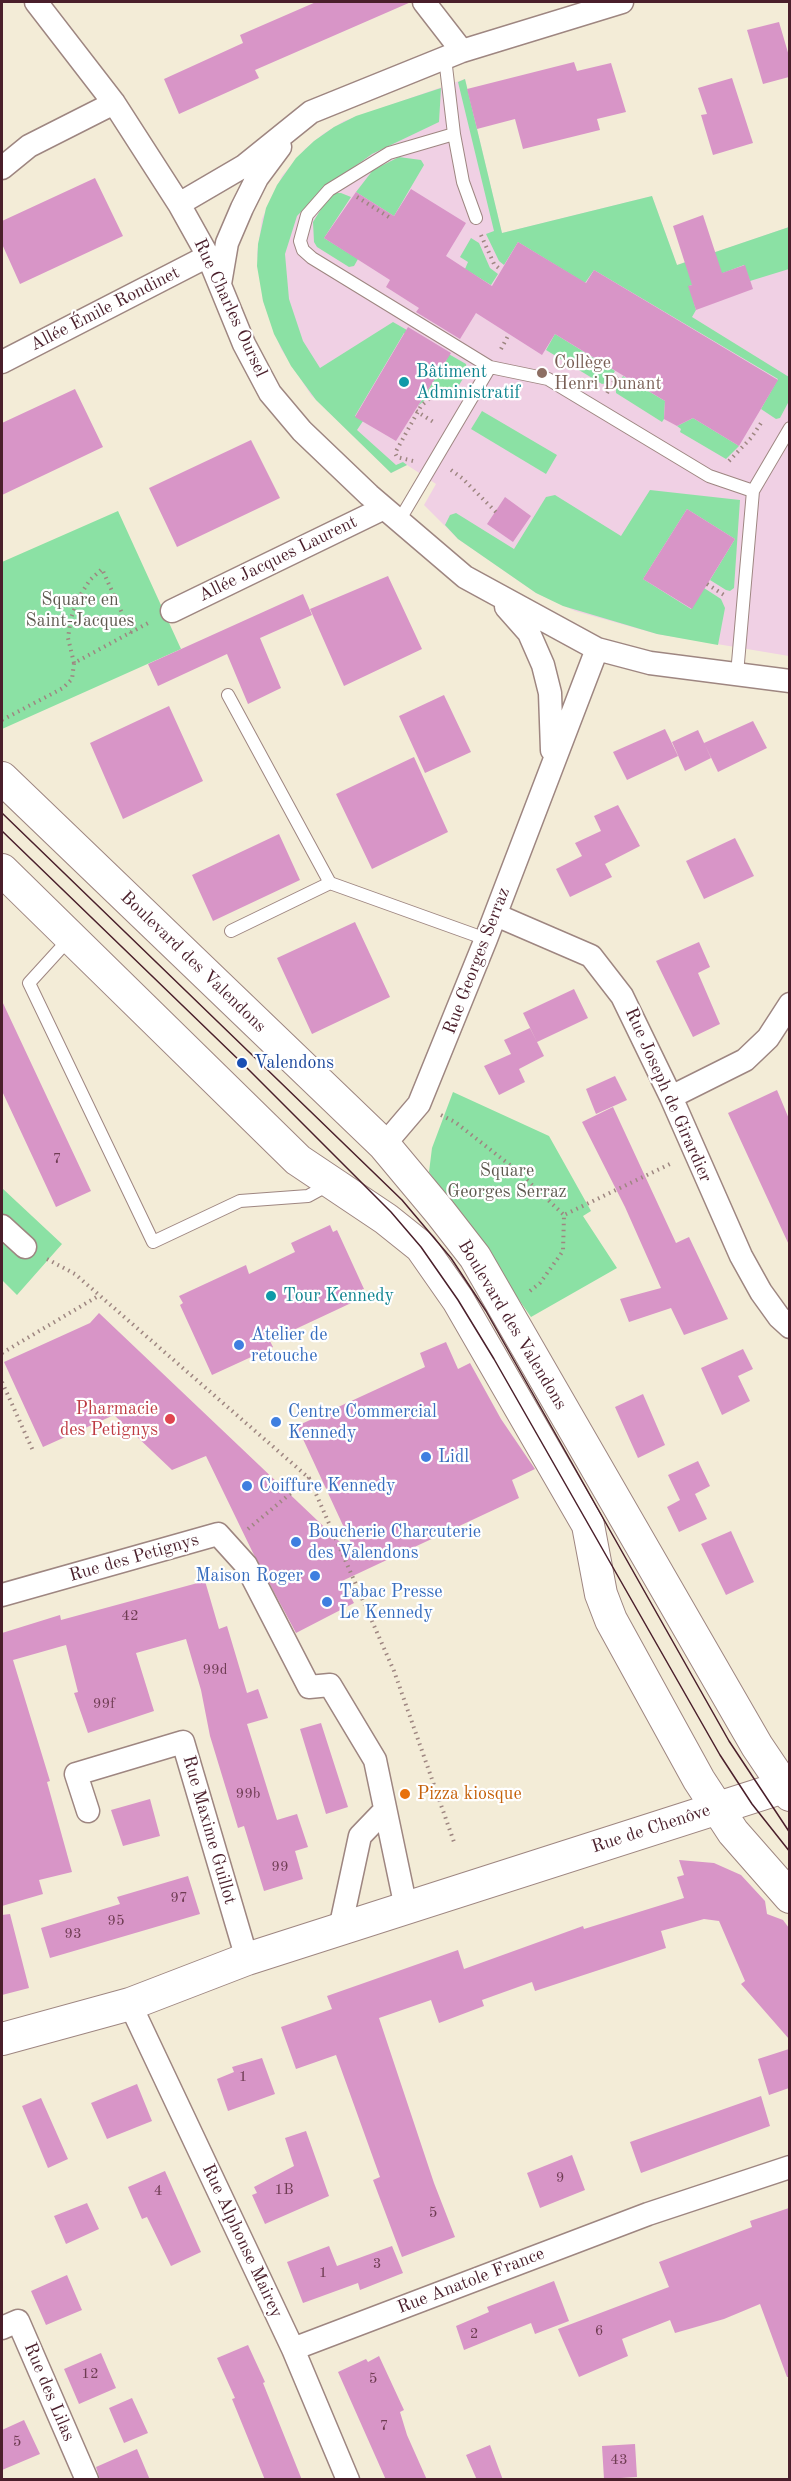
<!DOCTYPE html>
<meta charset="utf-8">
<style>
body{margin:0}
#map{position:relative;width:791px;height:2481px;overflow:hidden;background:#f3ecd7;font-family:"Old Standard TT",serif}
canvas{display:block}
.frame{position:absolute;inset:0;border:3px solid #4a1f2b;pointer-events:none}
</style>
<div id="map">
<canvas width="791" height="2481"></canvas>
<div class="frame"></div>
</div>
<script>
const ctx = document.querySelector('canvas').getContext('2d');
ctx.lineJoin = 'round';
function fillPath(path, color) {
  ctx.fillStyle = color;
  ctx.fill(path, 'evenodd');
}
function shape(rows) {
  const path = new Path2D();
  for (const r of rows) {
    path.moveTo(r[0], r[1]);
    for (let i = 2; i < r.length; i += 2) path.lineTo(r[i], r[i + 1]);
  }
  return path;
}
function trace(path, color, width, dash) {
  ctx.strokeStyle = color;
  ctx.lineWidth = width;
  ctx.lineCap = dash ? 'butt' : 'round';
  ctx.setLineDash(dash || []);
  ctx.stroke(path);
}
function write(font, color, halo, rows, align = 'center') {
  ctx.font = font + ' "Old Standard TT",serif';
  ctx.lineWidth = 4.5;
  ctx.setLineDash([]);
  ctx.textBaseline = 'middle';
  ctx.strokeStyle = halo;
  ctx.fillStyle = color;
  for (const [text, x, y, turn = 0] of rows) {
    ctx.save();
    ctx.translate(x, y);
    ctx.rotate((+turn || 0) * Math.PI / 180);
    ctx.textAlign = isNaN(turn) ? turn : align;
    if (halo) ctx.strokeText(text, 0, 0);
    ctx.fillText(text, 0, 0);
    ctx.restore();
  }
}
const built = shape([
 [465,79,502,233,652,196,677,265,789,227,789,656,657,634,575,611,536,593,458,539,424,505,436,484,407,465,391,473,311,395,281,349,263,301,257,254,262,219,282,176,305,149,323,134,344,121]
]);
const green = shape([
 [465,79,502,233,652,196,677,265,789,227,789,269,750,281,744,265,689,286,696,310,692,317,789,377,789,401,780,418,776,419,761,409,778,379,594,270,585,283,518,242,504,265,499,261,486,234,494,231,458,82],
 [441,88,439,122,372,154,322,190,297,216,285,254,289,299,303,341,320,368,393,322,466,364,467,372,453,395,443,391,433,393,418,406,447,359,404,333,355,416,363,421,357,430,396,465,403,462,407,465,391,473,316,400,291,366,274,334,263,301,257,266,258,244,266,208,277,185,296,158,314,141,334,127,356,116],
 [399,157,421,160,424,165,394,216,356,192,373,170],
 [331,193,341,193,351,197,324,238,358,259,354,266,349,267,317,247,314,242,313,222],
 [471,238,479,243,490,268,498,274,491,285,465,269,468,262,460,257],
 [555,334,615,371,607,383,602,384,546,350],
 [623,376,665,401,664,419,662,422,616,393,616,388],
 [482,411,557,455,546,474,471,429],
 [693,418,739,446,726,459,680,432,681,429,677,426],
 [650,490,740,500,734,588,730,591,726,590,710,580,735,539,687,509,643,579,691,609,704,588,721,599,725,608,718,645,657,634,563,606,536,593,458,539,445,525,450,515,456,513,514,549,546,497,555,495,621,536],
 [118,511,181,649,2,729,2,562],
 [453,1092,549,1136,591,1211,583,1216,617,1268,531,1317,429,1172,432,1148],
 [2,1188,62,1244,17,1295,2,1280]
]);
const building = shape([
 [316,2,411,2,255,70,259,78,179,114,164,79,243,43,240,35],
 [779,22,789,56,789,77,763,84,747,30],
 [574,62,577,71,611,63,626,112,597,119,600,130,523,149,515,119,477,129,467,89],
 [732,78,753,143,713,155,701,115,707,114,698,88],
 [95,178,123,236,20,284,2,244,2,221],
 [411,189,466,223,446,256,492,286,518,242,586,283,594,270,778,380,739,446,693,418,677,426,664,419,665,401,555,334,542,355,476,313,460,339,416,312,419,308,386,287,390,280,324,238,356,192,394,216],
 [703,215,722,273,745,265,753,289,696,310,688,286,692,285,673,226],
 [408,327,451,353,396,441,355,417],
 [75,389,103,447,2,495,2,423],
 [251,440,280,498,177,547,149,488],
 [505,497,531,516,513,542,487,524],
 [687,509,735,539,692,609,643,579],
 [388,576,422,649,344,686,310,609],
 [303,594,312,615,260,638,281,688,248,704,227,654,158,686,148,664],
 [444,695,471,752,425,773,399,716],
 [169,706,203,781,123,819,90,743],
 [753,721,767,748,718,772,704,743],
 [665,729,678,756,627,780,613,752],
 [698,730,711,758,685,771,672,742],
 [414,757,448,832,372,869,336,794],
 [618,805,640,846,605,864,612,877,570,897,556,869,582,856,575,843,601,831,594,816],
 [279,834,300,880,213,921,192,875],
 [735,838,754,876,704,899,686,861],
 [355,922,390,997,312,1034,277,958],
 [699,942,710,967,698,973,720,1024,693,1037,656,961],
 [574,989,588,1018,537,1042,523,1013],
 [2,1001,91,1191,56,1207,2,1091],
 [530,1028,544,1056,519,1069,525,1082,499,1095,484,1066,511,1054,504,1040],
 [615,1076,627,1100,596,1114,586,1089],
 [777,1090,789,1119,789,1245,728,1113],
 [613,1107,676,1243,689,1237,728,1319,684,1335,671,1308,629,1322,620,1299,661,1288,625,1207,582,1122],
 [330,1225,333,1232,337,1230,364,1289,361,1290,364,1297,270,1341,273,1347,212,1375,180,1305,183,1303,179,1296,246,1265,249,1274,295,1252,291,1243],
 [99,1313,359,1560,297,1426,425,1367,420,1353,446,1342,458,1369,470,1363,501,1419,535,1469,512,1480,519,1498,342,1581,354,1603,296,1633,253,1553,206,1456,172,1470,114,1415,43,1447,4,1362,90,1323],
 [743,1349,753,1369,738,1376,750,1401,722,1415,701,1368],
 [643,1394,665,1445,638,1458,615,1407],
 [698,1461,710,1486,695,1494,707,1519,679,1532,667,1507,680,1500,668,1475],
 [731,1531,754,1582,726,1595,701,1544],
 [205,1581,219,1629,227,1626,247,1693,258,1689,268,1718,247,1724,277,1820,297,1814,308,1847,295,1851,303,1879,264,1891,244,1826,238,1828,210,1736,201,1690,186,1639,136,1653,154,1711,88,1733,74,1693,78,1692,66,1645,13,1660,50,1781,47,1782,72,1872,39,1880,43,1894,2,1906,2,1633,60,1615,61,1620],
 [321,1723,348,1807,326,1814,300,1729],
 [150,1799,160,1836,123,1846,111,1810],
 [679,1860,714,1863,741,1875,765,1901,767,1914,783,1920,789,1928,789,2039,741,1984,745,1981,719,1921,704,1919,661,1931,666,1948,535,1991,532,1982,482,2000,484,2006,439,2023,431,2000,379,2018,434,2183,455,2237,402,2257,373,2180,380,2177,336,2055,296,2069,281,2027,332,2009,327,1996,458,1950,464,1969,583,1926,584,1929,684,1898,677,1877,684,1875],
 [188,1876,200,1914,50,1958,41,1928,120,1904,117,1897],
 [10,1914,29,1988,2,1995,2,1915],
 [789,2049,789,2088,769,2095,758,2059],
 [262,2058,275,2094,228,2111,217,2079,234,2072,232,2067],
 [137,2084,152,2121,107,2139,91,2103],
 [761,2096,770,2126,641,2173,630,2142],
 [41,2098,68,2159,48,2168,22,2106],
 [306,2131,329,2196,265,2224,252,2195,257,2193,254,2187,294,2166,285,2138],
 [572,2155,585,2190,540,2208,527,2173],
 [165,2171,201,2252,171,2266,147,2217,142,2219,128,2187],
 [87,2203,99,2229,66,2244,54,2216],
 [789,2208,789,2377,787,2377,760,2304,724,2319,675,2333,670,2320,622,2339,628,2356,579,2377,558,2329,669,2287,659,2262,752,2227,750,2221],
 [329,2246,337,2266,392,2246,403,2273,360,2290,358,2283,303,2303,287,2262],
 [67,2275,82,2310,46,2325,31,2291],
 [554,2281,569,2321,535,2334,531,2323,464,2350,456,2326,489,2312,487,2307],
 [248,2345,265,2382,263,2383,302,2480,265,2480,232,2399,235,2398,217,2358],
 [101,2353,116,2388,79,2404,64,2369],
 [379,2356,404,2410,400,2412,407,2435,427,2480,386,2480,338,2372,366,2359,368,2362],
 [132,2398,148,2433,124,2443,109,2408],
 [24,2420,40,2454,2,2470,2,2430],
 [635,2444,637,2477,604,2479,602,2446],
 [490,2445,503,2480,477,2480,466,2455],
 [137,2449,150,2480,100,2480,96,2467]
]);
const path = shape([
 [357,197,392,219],
 [481,235,494,264,501,270],
 [501,349,509,334],
 [607,393,619,373],
 [416,411,435,423],
 [413,461,397,457,395,453,421,406,434,394,450,397],
 [729,461,751,438,763,420],
 [451,470,462,478,496,512],
 [707,584,724,595],
 [74,663,68,638,71,618,79,597,90,580,102,569,131,633],
 [2,720,63,688,72,679,74,663,150,622],
 [441,1115,455,1122,515,1169,564,1215],
 [47,1259,75,1274,309,1478,394,1671,454,1842],
 [530,1291,540,1283,563,1251,564,1215,672,1163],
 [2,1353,100,1295],
 [2,1382,34,1453],
 [248,1529,309,1478]
]);
const lane = shape([
 [454,134,463,182,476,218],
 [490,367,548,379,709,476,753,491],
 [399,521,490,367,312,258,303,250,300,241,307,215,329,190,389,153,454,134,445,58],
 [737,674,753,491,790,428],
 [228,695,330,883,486,939],
 [231,931,330,883],
 [70,938,29,983,153,1242,240,1201,308,1196,330,1184]
]);
const street = shape([
 [36,2,114,103,179,204,208,256,244,344,270,393,302,431,369,495,465,577,597,649,650,663,790,681],
 [424,2,462,51],
 [2,168,29,146,114,103],
 [179,204,244,166,311,112,462,51,622,2],
 [220,284,227,243,242,208,257,178,280,147],
 [2,362,208,256],
 [506,607,529,633,543,665,550,693,552,750],
 [172,611,384,508],
 [496,915,591,956,622,996,671,1097,741,1256,761,1292,779,1317,790,1327],
 [671,1097,745,1060,768,1038,790,1004],
 [384,1145,419,1104,486,939,597,649],
 [2,1226,25,1247],
 [2,1595,218,1534,246,1565,309,1687,330,1685,375,1760,406,1908],
 [88,1811,76,1774,183,1742,247,1959],
 [340,1929,360,1836,385,1810],
 [130,2004,293,2349,348,2480],
 [2,2328,18,2321,87,2480],
 [293,2349,648,2214,790,2167]
]);
const secondary = shape([
 [2,778,384,1145,440,1212,475,1257,757,1746,790,1795],
 [2,870,298,1160,386,1219,421,1247,458,1300,588,1525,601,1594,611,1620,699,1780,733,1832,790,1897],
 [2,2039,130,2004,247,1959,790,1785]
]);
const tram = shape([
 [2,813,402,1200,451,1258,486,1311,729,1741,790,1833],
 [2,831,242,1063,391,1212,421,1247,458,1300,494,1359,720,1755,752,1804,790,1852]
]);
const markers = [
 [542,373,6,"#8d6e63"],
 [404,382,6,"#0f9aa8"],
 [242,1063,6,"#1a4fb4"],
 [271,1296,6,"#0f9aa8"],
 [239,1345,6,"#3f7fe0"],
 [170,1419,6,"#e0444e"],
 [276,1422,6,"#3f7fe0"],
 [426,1457,6,"#3f7fe0"],
 [247,1486,6,"#3f7fe0"],
 [296,1542,6,"#3f7fe0"],
 [315,1576,6,"#3f7fe0"],
 [327,1602,6,"#3f7fe0"],
 [405,1794,6,"#e8710a"]
];
const numberNames = [
 ["7",57,1159],
 ["42",130,1616],
 ["99d",215,1670],
 ["99f",104,1704],
 ["99b",248,1794],
 ["99",280,1867],
 ["97",179,1898],
 ["95",116,1921],
 ["93",73,1934],
 ["1",243,2077],
 ["9",560,2178],
 ["1B",284,2190],
 ["4",158,2191],
 ["5",433,2213],
 ["3",377,2264],
 ["1",323,2273],
 ["6",599,2331],
 ["2",474,2334],
 ["12",90,2374],
 ["5",373,2379],
 ["7",384,2426],
 ["5",17,2442],
 ["43",619,2460]
];
const streetNames = [
 ["Rue Charles Oursel",230,308,65],
 ["Allée Émile Rondinet",105,309,-27],
 ["Allée Jacques Laurent",278,559,-26],
 ["Rue Georges Serraz",477,961,-69],
 ["Boulevard des Valendons",193,962,44],
 ["Rue Joseph de Girardier",668,1095,66],
 ["Boulevard des Valendons",512,1325,59],
 ["Rue des Petignys",134,1558,-16],
 ["Rue de Chenôve",651,1829,-18],
 ["Rue Maxime Guillot",209,1830,74],
 ["Rue Alphonse Mairey",242,2241,65],
 ["Rue Anatole France",471,2281,-21],
 ["Rue des Lilas",49,2392,67]
];
const educationNames = [
 ["Collège",554,363],
 ["Henri Dunant",554,384]
];
const cultureNames = [
 ["Bâtiment",416,372],
 ["Administratif",416,393],
 ["Tour Kennedy",283,1296]
];
const parkNames = [
 ["Square en",80,600],
 ["Saint-Jacques",80,621],
 ["Square",507,1171],
 ["Georges Serraz",507,1192]
];
const transitNames = [
 ["Valendons",254,1063]
];
const shopNames = [
 ["Atelier de",251,1335],
 ["retouche",251,1356],
 ["Centre Commercial",288,1412],
 ["Kennedy",288,1433],
 ["Lidl",438,1457],
 ["Coiffure Kennedy",259,1486],
 ["Boucherie Charcuterie",308,1532],
 ["des Valendons",308,1553],
 ["Maison Roger",303,1576,"right"],
 ["Tabac Presse",339,1592],
 ["Le Kennedy",339,1613]
];
const healthNames = [
 ["Pharmacie",158,1409],
 ["des Petignys",158,1430]
];
const foodNames = [
 ["Pizza kiosque",417,1794]
];
fillPath(built, '#f0d0e4');
fillPath(green, '#8be1a4');
fillPath(building, '#d895c7');
trace(lane, '#9e8681', 14);
trace(street, '#9e8681', 25);
trace(secondary, '#9e8681', 34);
trace(path, '#9e8681', 4, [1.5, 4.5]);
trace(lane, '#fff', 12);
trace(street, '#fff', 22);
trace(secondary, '#fff', 32);
trace(tram, '#4a1f2b', 1.5);
for (const [x, y, r, color] of markers) {
  const dot = new Path2D();
  dot.arc(x, y, r, 0, 2 * Math.PI);
  ctx.fillStyle = color;
  ctx.fill(dot);
  trace(dot, '#fff', 2);
}
write('15px', '#6e3c52', null, numberNames);
write('18px', '#4a1f2b', '#fff', streetNames);
write('18px', '#785e54', '#fff', educationNames, 'left');
write('18px', '#0d838f', '#fff', cultureNames, 'left');
write('18px', '#5e594f', '#fff', parkNames);
write('18px', '#164399', '#fff', transitNames, 'left');
write('18px', '#366cbe', '#fff', shopNames, 'left');
write('18px', '#be3a42', '#fff', healthNames, 'right');
write('18px', '#c56008', '#fff', foodNames, 'left');
</script>
